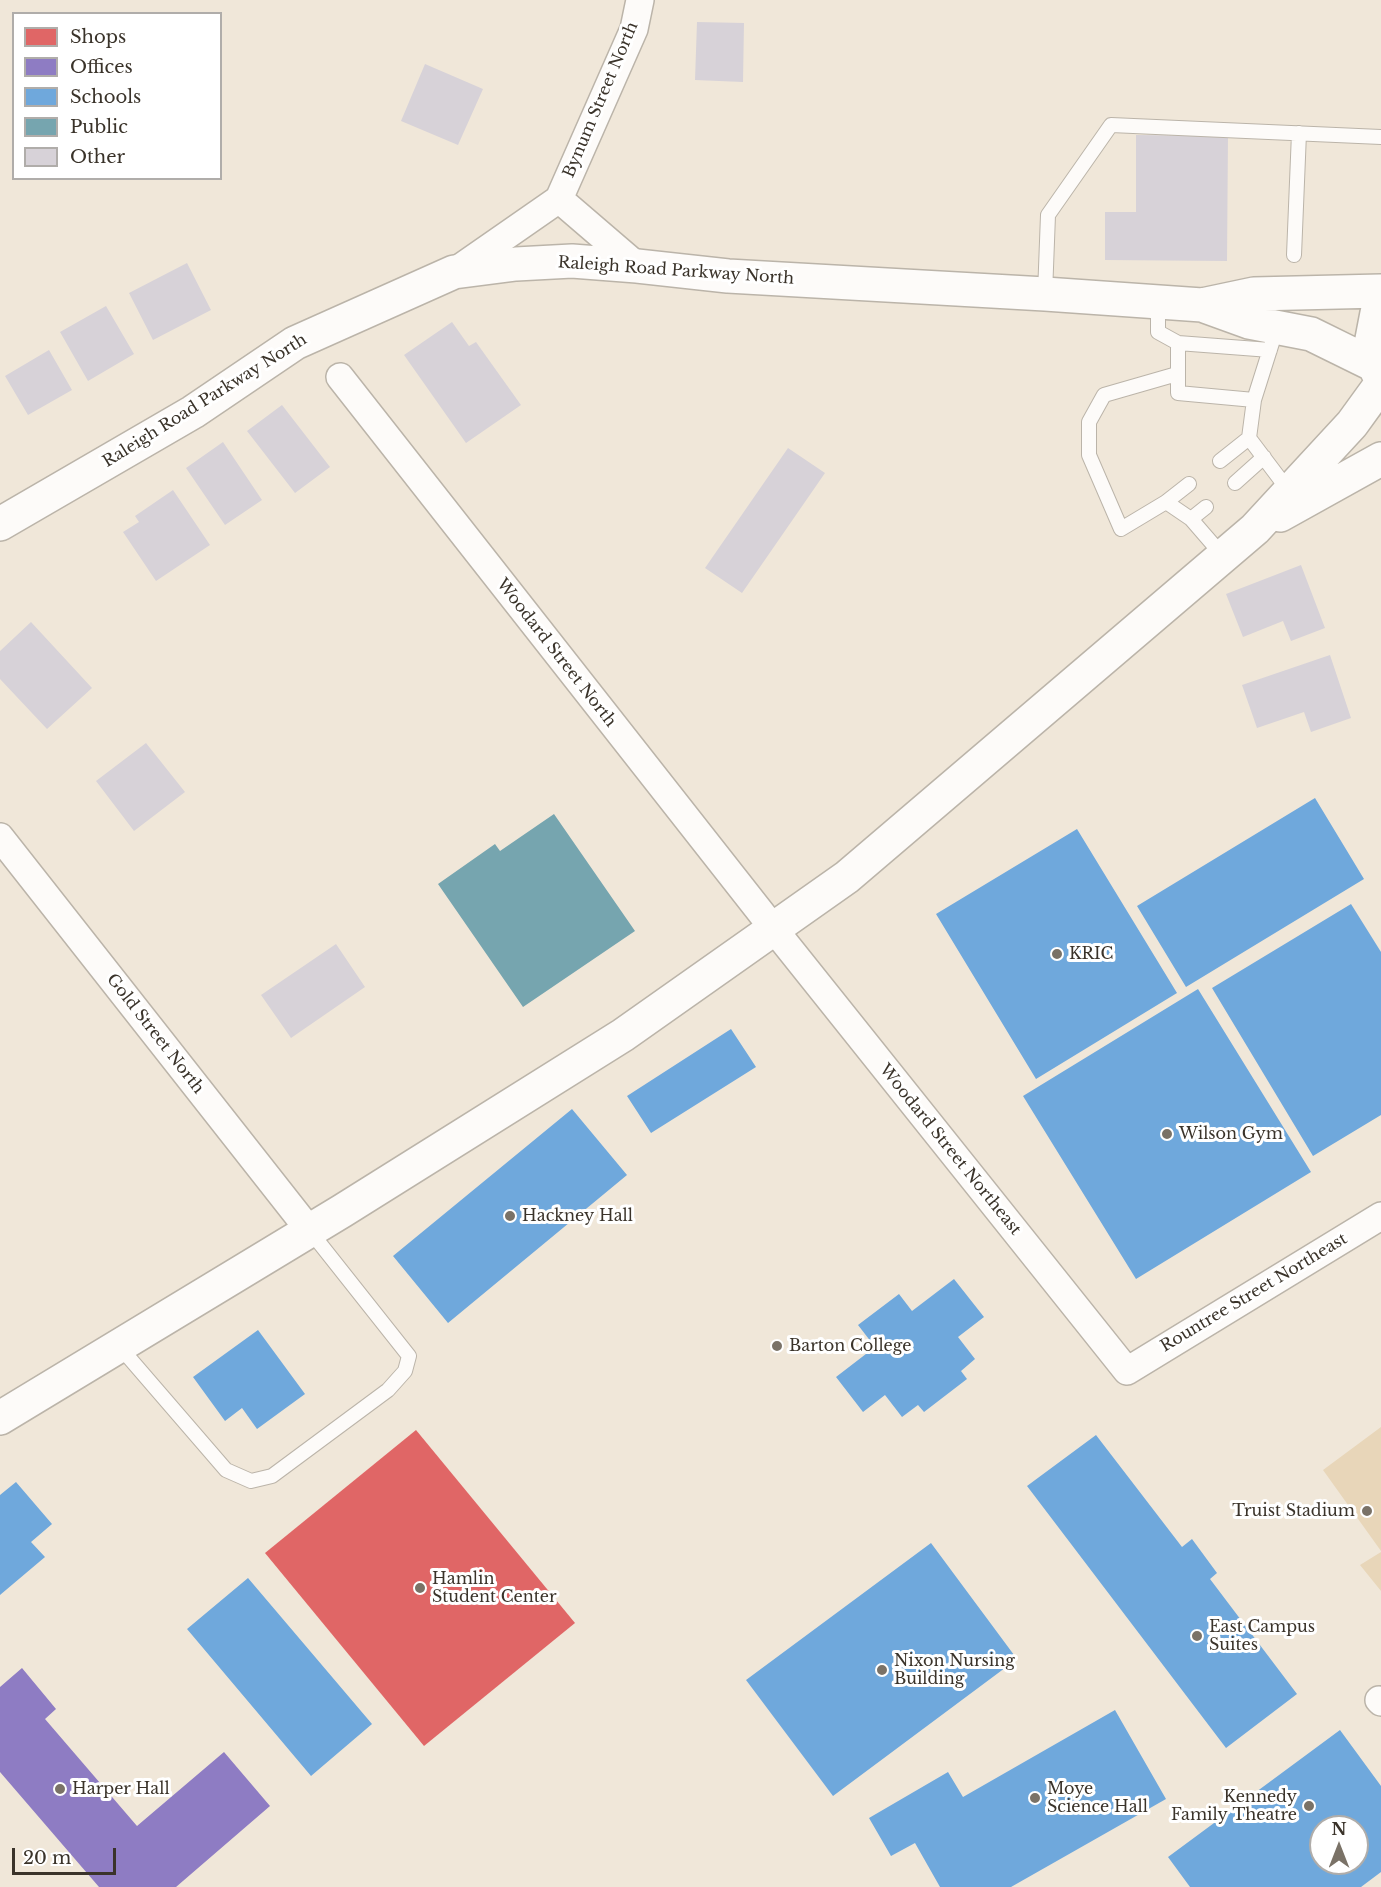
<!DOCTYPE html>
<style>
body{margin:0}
#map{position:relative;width:1381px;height:1887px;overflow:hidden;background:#f0e7d9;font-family:"Libre Baskerville",serif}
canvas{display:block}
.legend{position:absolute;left:12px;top:12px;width:210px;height:168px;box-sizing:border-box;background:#fff;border:2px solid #b0adaa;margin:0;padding:8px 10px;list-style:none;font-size:18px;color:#3a332a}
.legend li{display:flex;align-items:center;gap:12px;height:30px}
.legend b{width:30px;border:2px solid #b0adaa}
.north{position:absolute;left:1309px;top:1815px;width:60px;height:60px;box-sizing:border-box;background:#fff;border:2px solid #b0adaa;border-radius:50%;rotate:0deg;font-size:16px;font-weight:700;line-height:24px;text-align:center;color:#3a332a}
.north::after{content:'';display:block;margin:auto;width:21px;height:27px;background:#7a7267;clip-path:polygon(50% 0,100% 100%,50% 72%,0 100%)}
.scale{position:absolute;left:12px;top:1848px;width:104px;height:27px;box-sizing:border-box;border:3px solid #3a332a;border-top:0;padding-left:8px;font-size:18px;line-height:21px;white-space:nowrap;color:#3a332a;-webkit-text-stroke:4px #fff;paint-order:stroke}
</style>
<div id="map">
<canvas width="1381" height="1887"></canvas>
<ul class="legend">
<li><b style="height:16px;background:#e06666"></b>Shops</li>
<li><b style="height:16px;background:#8e7cc3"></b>Offices</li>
<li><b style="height:16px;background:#6fa8dc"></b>Schools</li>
<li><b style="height:16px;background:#76a5af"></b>Public</li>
<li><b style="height:16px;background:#d7d2d8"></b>Other</li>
</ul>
<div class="north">N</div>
<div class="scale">20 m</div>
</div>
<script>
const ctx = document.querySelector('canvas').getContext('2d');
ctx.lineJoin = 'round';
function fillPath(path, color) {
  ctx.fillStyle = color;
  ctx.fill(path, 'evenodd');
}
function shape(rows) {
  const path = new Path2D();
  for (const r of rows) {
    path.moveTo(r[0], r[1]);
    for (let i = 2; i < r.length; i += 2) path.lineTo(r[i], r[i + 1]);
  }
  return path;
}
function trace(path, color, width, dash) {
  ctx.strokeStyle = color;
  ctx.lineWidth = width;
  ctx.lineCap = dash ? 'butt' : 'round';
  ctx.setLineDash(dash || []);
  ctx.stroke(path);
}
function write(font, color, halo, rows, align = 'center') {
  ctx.font = font + ' "Libre Baskerville",serif';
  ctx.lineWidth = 6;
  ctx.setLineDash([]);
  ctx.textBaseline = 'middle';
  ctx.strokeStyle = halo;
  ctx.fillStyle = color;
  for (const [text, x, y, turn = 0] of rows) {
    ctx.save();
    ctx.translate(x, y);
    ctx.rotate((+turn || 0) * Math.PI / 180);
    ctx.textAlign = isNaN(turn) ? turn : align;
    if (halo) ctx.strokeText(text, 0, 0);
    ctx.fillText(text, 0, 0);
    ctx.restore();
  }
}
const green = shape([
 [1381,1427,1381,1551,1323,1470],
 [1381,1552,1381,1591,1360,1565]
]);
const shops = shape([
 [416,1430,575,1623,424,1746,265,1553]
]);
const offices = shape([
 [22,1668,56,1709,45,1719,137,1826,224,1752,270,1806,176,1887,99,1887,0,1772,0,1687]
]);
const schools = shape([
 [1315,798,1364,879,1186,987,1137,906],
 [1077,829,1177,993,1036,1079,936,914],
 [1351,904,1381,952,1381,1115,1313,1156,1212,988],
 [1198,989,1311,1172,1136,1279,1023,1096],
 [731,1029,756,1067,651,1133,627,1096],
 [572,1109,627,1175,448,1323,393,1256],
 [954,1279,984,1317,958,1337,975,1359,961,1371,967,1379,924,1412,918,1405,902,1417,885,1395,863,1412,836,1377,875,1347,858,1325,899,1294,912,1311],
 [258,1330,305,1394,257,1429,242,1408,225,1421,193,1377],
 [1096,1435,1182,1547,1192,1539,1217,1573,1210,1579,1297,1694,1226,1748,1027,1486],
 [16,1482,52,1524,31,1542,45,1557,0,1595,0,1495],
 [931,1543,1017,1659,833,1796,746,1680],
 [248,1578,372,1724,311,1776,187,1629],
 [1115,1710,1166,1799,1011,1887,940,1887,915,1843,891,1856,869,1818,948,1772,963,1797],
 [1340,1730,1381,1786,1381,1872,1361,1887,1190,1887,1168,1857],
 [1321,1827,1357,1827,1357,1863,1321,1863]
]);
const public = shape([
 [554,814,635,931,523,1007,438,884,495,844,500,851]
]);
const building = shape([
 [697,22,744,23,743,82,695,80],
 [425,64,483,89,458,145,401,121],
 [1136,135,1228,136,1227,261,1105,260,1105,212,1136,212],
 [187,263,211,310,153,340,129,293],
 [106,306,134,354,88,381,60,332],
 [452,322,469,346,476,342,521,405,466,443,404,355],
 [49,350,72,390,28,415,5,376],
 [282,405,330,467,295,493,247,431],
 [223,442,262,500,225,525,186,468],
 [788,448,825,473,742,593,705,568],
 [173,490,210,545,156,581,123,532,139,522,135,516],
 [1301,565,1325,628,1291,641,1283,621,1243,637,1226,594],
 [31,622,92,688,47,729,0,679,0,651],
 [1330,655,1351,718,1311,732,1304,712,1257,728,1242,685],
 [146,743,185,792,134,831,96,781],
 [336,944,365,987,291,1038,261,995]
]);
const lane = shape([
 [1294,255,1299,133],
 [1045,294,1048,215,1111,125,1381,137],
 [1158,302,1158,332,1178,343],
 [1272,343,1254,400,1249,438,1289,491],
 [1177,374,1104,395,1089,422,1089,455,1121,529,1166,502,1189,484],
 [1254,400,1178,393,1178,343,1270,350],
 [1220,461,1249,438],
 [1235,483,1264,457],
 [1166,502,1191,519,1206,507],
 [1191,519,1223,556],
 [119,1346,226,1470,251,1481,272,1476,388,1390,405,1371,409,1356,310,1231]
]);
const street = shape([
 [559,199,637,266],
 [454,272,559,199,634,29,640,0],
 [340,377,773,928,1127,1371,1381,1216],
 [0,837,310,1231],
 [1379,1700,1381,1702]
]);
const secondary = shape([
 [1202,305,1249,322,1311,334,1374,365],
 [1381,307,1377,313,1372,339,1374,365,1381,379],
 [1280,515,1381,459],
 [0,524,193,412,295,343,454,272,516,264,572,261,637,266,728,276,1045,294,1202,305,1254,294,1381,291],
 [0,1418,342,1211,623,1035,847,877,1255,529,1352,424,1381,384]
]);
const markers = [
 [1057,954,6,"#7a7267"],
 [1167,1134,6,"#7a7267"],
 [510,1216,6,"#7a7267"],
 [777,1346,6,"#7a7267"],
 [1367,1511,6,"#7a7267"],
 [420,1588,6,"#7a7267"],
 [1197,1636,6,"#7a7267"],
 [882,1670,6,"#7a7267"],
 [60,1789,6,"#7a7267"],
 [1035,1798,6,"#7a7267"],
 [1309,1806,6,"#7a7267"]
];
const streetNames = [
 ["Bynum Street North",601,100,-67],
 ["Raleigh Road Parkway North",676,271,4],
 ["Raleigh Road Parkway North",205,401,-32],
 ["Woodard Street North",556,653,52],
 ["Gold Street North",155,1034,52],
 ["Woodard Street Northeast",950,1150,51],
 ["Rountree Street Northeast",1254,1293,-31]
];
const poiNames = [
 ["KRIC",1069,954],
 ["Wilson Gym",1179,1134],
 ["Hackney Hall",522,1216],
 ["Barton College",789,1346],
 ["Truist Stadium",1355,1511,"right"],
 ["Hamlin",432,1579],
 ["Student Center",432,1597],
 ["East Campus",1209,1627],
 ["Suites",1209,1645],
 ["Nixon Nursing",894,1661],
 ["Building",894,1679],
 ["Harper Hall",72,1789],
 ["Moye",1047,1789],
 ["Science Hall",1047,1807],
 ["Kennedy",1297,1797,"right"],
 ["Family Theatre",1297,1815,"right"]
];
fillPath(green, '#e8d6b9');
fillPath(shops, '#e06666');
fillPath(offices, '#8e7cc3');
fillPath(schools, '#6fa8dc');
fillPath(public, '#76a5af');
fillPath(building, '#d7d2d8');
trace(lane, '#bbb4a9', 16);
trace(street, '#bbb4a9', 30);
trace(secondary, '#bbb4a9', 36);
trace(lane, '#fdfbf9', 14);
trace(street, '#fdfbf9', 27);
trace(secondary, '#fdfbf9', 33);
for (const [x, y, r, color] of markers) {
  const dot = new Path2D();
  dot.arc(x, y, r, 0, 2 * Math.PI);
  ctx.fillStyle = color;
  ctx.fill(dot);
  trace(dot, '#fff', 2);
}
write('16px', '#3a332a', '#fff', streetNames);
write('16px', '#3a332a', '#fff', poiNames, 'left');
</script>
